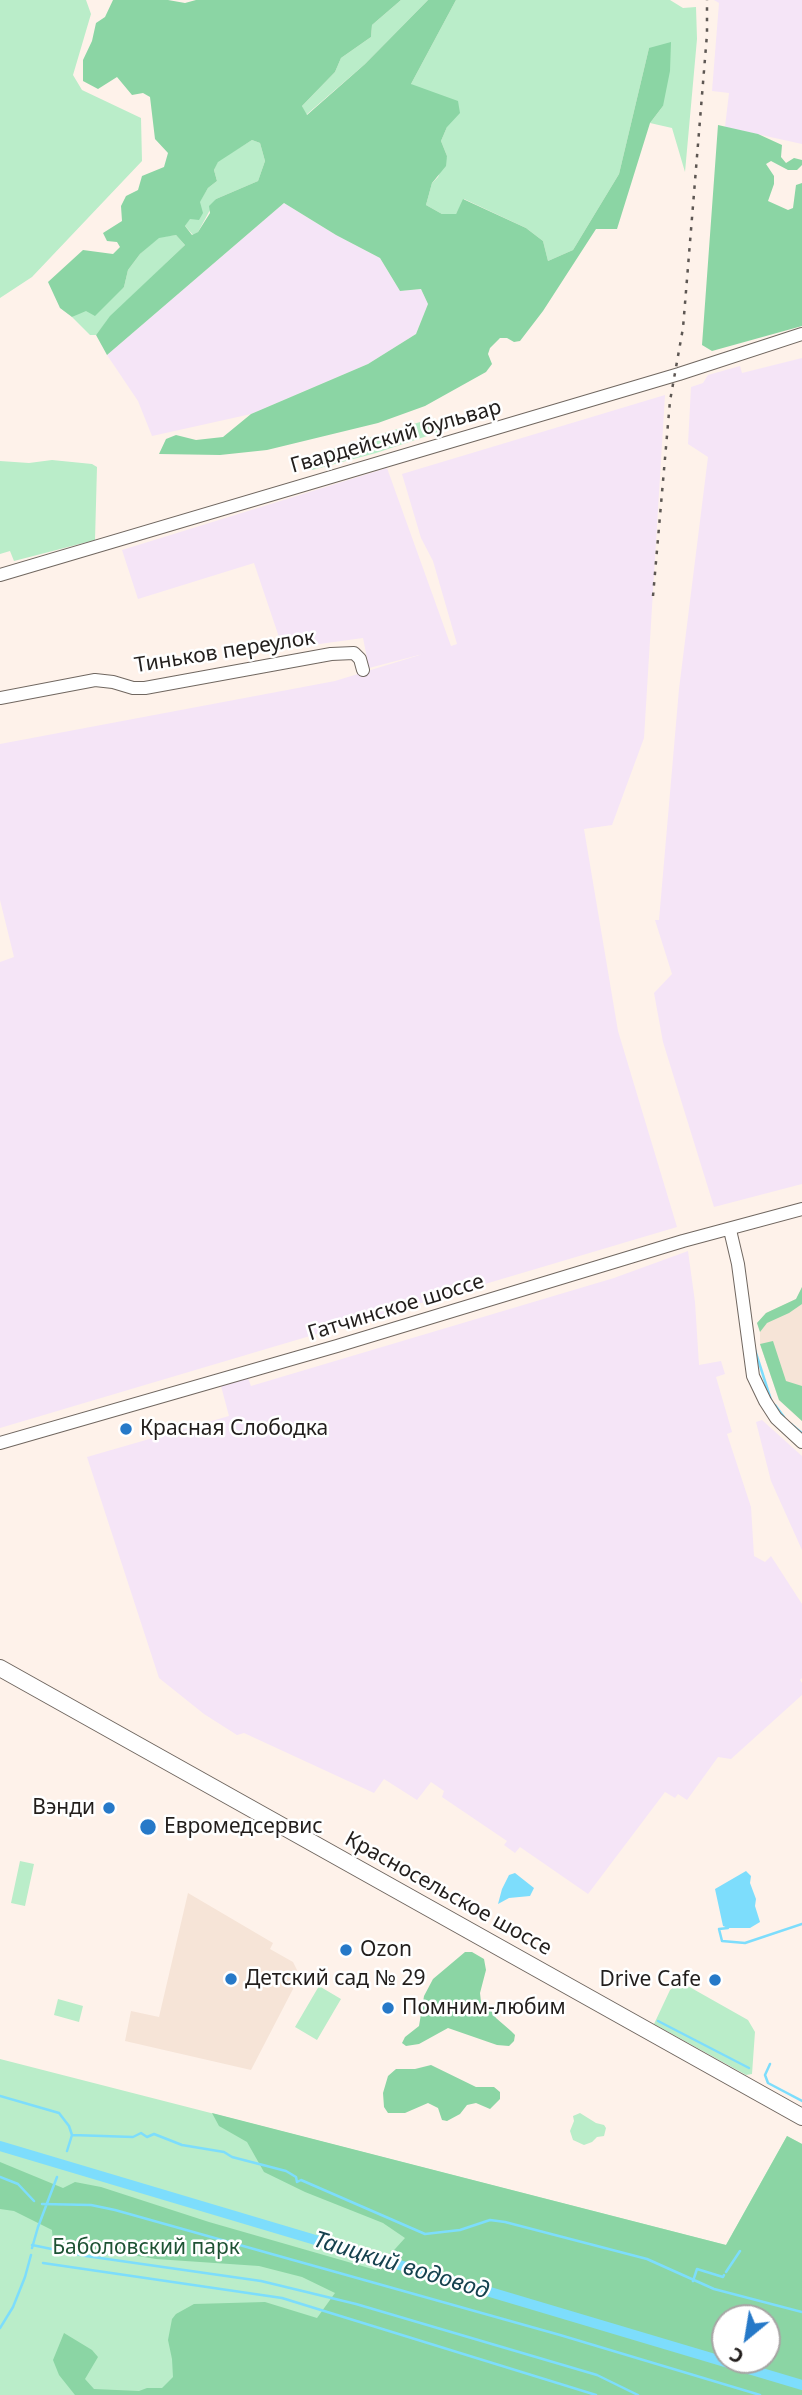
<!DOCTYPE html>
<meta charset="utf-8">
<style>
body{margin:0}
#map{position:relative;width:802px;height:2395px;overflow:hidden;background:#fef2ea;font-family:"Noto Sans",sans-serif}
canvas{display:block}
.north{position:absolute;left:711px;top:2304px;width:70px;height:70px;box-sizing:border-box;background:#fff;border:2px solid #a7a5a4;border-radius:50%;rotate:210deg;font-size:19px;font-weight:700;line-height:28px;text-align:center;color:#221e1c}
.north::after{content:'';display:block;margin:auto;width:24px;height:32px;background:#2679c8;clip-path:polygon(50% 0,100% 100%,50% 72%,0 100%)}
</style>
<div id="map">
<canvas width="802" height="2395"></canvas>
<div class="north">С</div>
</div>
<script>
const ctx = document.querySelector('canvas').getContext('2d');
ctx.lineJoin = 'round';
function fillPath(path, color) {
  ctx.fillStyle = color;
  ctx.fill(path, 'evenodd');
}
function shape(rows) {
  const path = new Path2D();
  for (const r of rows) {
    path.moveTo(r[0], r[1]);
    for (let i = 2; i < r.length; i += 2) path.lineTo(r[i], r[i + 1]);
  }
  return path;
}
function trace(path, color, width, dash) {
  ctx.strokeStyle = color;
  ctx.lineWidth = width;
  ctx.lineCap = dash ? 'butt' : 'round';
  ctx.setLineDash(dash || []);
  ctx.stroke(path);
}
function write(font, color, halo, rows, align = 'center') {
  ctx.font = font + ' "Noto Sans",sans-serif';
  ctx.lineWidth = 5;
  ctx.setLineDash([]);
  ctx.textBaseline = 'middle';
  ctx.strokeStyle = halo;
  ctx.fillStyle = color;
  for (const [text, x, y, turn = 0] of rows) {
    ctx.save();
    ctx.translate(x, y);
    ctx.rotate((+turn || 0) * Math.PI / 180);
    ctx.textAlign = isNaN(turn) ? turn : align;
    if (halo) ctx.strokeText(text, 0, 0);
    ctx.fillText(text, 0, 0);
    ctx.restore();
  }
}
const industrial = shape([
 [714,0,802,0,802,144,725,127,729,93,712,91,719,3],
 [284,203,336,235,380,258,400,291,421,289,428,304,416,334,368,364,251,414,152,436,138,401,107,355],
 [802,358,802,1184,714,1207,663,1042,654,993,672,974,655,920,659,920,679,689,708,457,688,444,691,387,703,383,708,375,740,366,742,373],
 [665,395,644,738,612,825,584,829,618,1031,677,1227,0,1428,0,962,14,957,0,900,0,744,335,681,423,654,369,668,363,638,283,649,254,563,138,599,122,550,387,468,451,646,457,644,433,561,421,538,402,474],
 [688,1251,695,1302,699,1365,721,1361,725,1374,716,1377,732,1432,727,1434,751,1507,754,1556,765,1562,771,1556,802,1604,802,1678,800,1680,802,1683,802,1695,731,1759,718,1757,687,1800,678,1794,675,1798,665,1792,588,1894,520,1847,515,1853,504,1845,507,1841,442,1797,444,1791,431,1782,417,1800,384,1779,374,1793,244,1733,237,1735,204,1714,159,1678,87,1457,229,1416,221,1386,248,1378,251,1386,614,1278],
 [762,1420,802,1456,802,1550,771,1481,756,1422]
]);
const built = shape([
 [802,1287,802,1421,779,1400,760,1344,760,1332,757,1323,766,1313,796,1299],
 [188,1893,273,1943,270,1949,293,1962,297,1970,293,1989,251,2070,125,2041,131,2011,159,2017]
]);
const green = shape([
 [0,0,86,0,91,14,73,75,82,90,141,118,142,161,32,277,0,298],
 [401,0,428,0,365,64,306,115,302,106,335,72,341,58,371,37,372,25],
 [456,0,670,0,683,8,696,7,697,39,685,172,672,128,650,123,663,106,649,48,619,174,573,250,548,261,543,241,526,228,464,199,456,214,442,214,426,205,432,183,438,177,447,156,441,141,447,127,411,84],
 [252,140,260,143,265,161,258,181,216,199,198,232,193,235,185,226,208,188,217,181,214,170,218,161],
 [176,235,185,245,111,316,96,335,90,335,72,317,124,287,128,270,140,254,159,237],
 [433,418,439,422,439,432,376,453,312,470,304,463,307,457],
 [52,460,92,464,97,467,95,540,14,561,10,551,0,554,0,461,29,463],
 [20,1861,34,1864,25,1906,11,1903],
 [677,1985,686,1985,748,2020,755,2032,752,2074,746,2075,654,2024,670,1990],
 [319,1986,341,1999,317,2040,295,2027],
 [58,1999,83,2006,79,2022,54,2015],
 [0,2059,726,2245,787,2136,802,2144,802,2395,0,2395],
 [725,2318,767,2318,767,2360,725,2360],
 [580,2113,596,2123,604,2125,606,2128,604,2136,597,2137,592,2142,584,2145,573,2140,570,2131,574,2121,573,2116]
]);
const forest = shape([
 [113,0,168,0,185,3,196,0,401,0,372,25,371,37,341,58,335,72,302,106,307,115,365,64,428,0,456,0,411,84,458,101,460,113,447,127,441,141,447,156,446,166,432,183,426,205,442,214,456,214,463,199,526,228,543,241,548,261,573,250,619,174,649,48,671,42,670,71,663,106,650,123,617,229,596,229,543,311,520,341,514,342,507,338,500,338,490,348,488,354,492,364,486,372,425,406,378,423,267,450,220,455,159,454,166,439,176,435,196,440,223,437,251,414,368,364,416,334,428,304,421,289,400,291,380,258,336,235,284,203,107,355,96,335,110,316,185,245,176,235,159,238,140,254,128,270,124,287,95,316,86,311,72,317,60,308,48,282,83,250,113,254,120,247,117,242,107,241,103,233,122,221,121,206,126,196,138,190,142,176,164,167,168,153,155,139,150,97,143,93,132,95,117,77,98,89,83,81,83,60,92,41,96,23,105,17],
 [252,140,260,143,265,161,258,181,216,199,209,206,210,213,198,232,192,235,185,226,190,219,199,220,203,213,200,202,208,188,217,181,214,170,218,162],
 [718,125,758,134,782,145,781,157,786,163,794,158,802,160,802,165,797,170,788,170,771,161,766,164,774,176,774,184,768,201,788,210,793,208,796,185,802,183,802,326,712,351,702,345],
 [802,1287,802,1304,789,1313,767,1323,760,1332,757,1323,766,1313,796,1299],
 [773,1341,786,1381,802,1386,802,1421,779,1400,760,1344],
 [465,1952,472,1952,484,1959,486,1970,480,1993,481,2002,488,2006,496,2018,511,2031,515,2035,514,2041,509,2046,497,2045,448,2028,419,2044,406,2046,402,2043,405,2037,419,2026,424,1996,433,1979],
 [431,2065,476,2087,494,2087,500,2092,500,2099,490,2109,476,2103,467,2105,460,2114,447,2121,442,2120,438,2108,428,2103,405,2113,388,2113,384,2107,383,2093,388,2076,396,2069,415,2069],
 [212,2113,726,2245,787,2136,802,2144,802,2395,75,2395,59,2375,53,2360,64,2333,92,2350,98,2357,85,2379,94,2389,139,2391,147,2388,162,2388,173,2377,172,2359,168,2340,172,2319,176,2314,194,2304,265,2302,317,2318,335,2293,302,2277,259,2266,156,2259,53,2242,52,2230,14,2211,0,2209,0,2162,63,2188,75,2182,101,2187,209,2222,376,2270,405,2238,383,2223,305,2192,264,2172,247,2142,219,2126],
 [725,2318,767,2318,767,2360,725,2360]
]);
const water = shape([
 [746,1871,751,1876,750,1883,756,1899,755,1906,760,1922,750,1928,728,1928,723,1926,715,1889],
 [515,1873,534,1888,530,1896,509,1898,498,1904,502,1889,509,1875]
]);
const stream = shape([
 [755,1350,771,1400],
 [775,1405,784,1417],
 [791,1424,802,1433],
 [728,1928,719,1929,722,1941,745,1943,802,1924],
 [658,2021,749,2068],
 [770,2064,765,2075,768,2083,802,2101],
 [0,2096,59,2113,69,2126,72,2135,67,2151],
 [72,2135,133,2137,141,2133,147,2137,154,2134,182,2145,224,2152,232,2157,286,2171,296,2177,297,2182,301,2180,425,2234,460,2230,490,2220,505,2222,647,2259,714,2289,802,2312],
 [0,2177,18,2184,34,2201],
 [42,2204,91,2205,115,2210,560,2335,760,2395],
 [32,2245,86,2256,261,2281,356,2304,597,2375,638,2395],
 [32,2248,38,2227,57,2177],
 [43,2263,282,2298,596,2395],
 [726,2272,740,2251],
 [693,2281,697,2269,723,2277,724,2275],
 [0,2328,13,2307,25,2277,31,2255]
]);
const canal = shape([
 [0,2146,802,2385]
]);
const minor = shape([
 [0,575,679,374,802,334],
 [0,698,95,680,113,682,133,688,145,688,331,654,354,653,360,659,363,670],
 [730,1230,738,1264,753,1376,765,1401,776,1418,802,1442],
 [0,1443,337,1346,683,1241,802,1209]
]);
const major = shape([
 [0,1668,802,2117]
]);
const rail = shape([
 [653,596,670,401,683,328,707,34,707,0]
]);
const markers = [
 [126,1429,7,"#2679c8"],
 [109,1808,7,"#2679c8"],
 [148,1827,9,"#2679c8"],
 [346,1950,7,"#2679c8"],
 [231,1979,7,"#2679c8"],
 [715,1980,7,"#2679c8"],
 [388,2008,7,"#2679c8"]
];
const streetNames = [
 ["Гвардейский бульвар",396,437,-16],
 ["Тиньков переулок",225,652,-9],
 ["Гатчинское шоссе",396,1308,-17],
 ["Красносельское шоссе",448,1894,29]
];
const poiNames = [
 ["Красная Слободка",140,1429],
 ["Вэнди",95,1808,"right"],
 ["Евромедсервис",164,1827],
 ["Ozon",360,1950],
 ["Детский сад № 29",245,1979],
 ["Drive Cafe",701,1980,"right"],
 ["Помним-любим",402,2008]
];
const parkNames = [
 ["Баболовский парк",146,2248]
];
const waterNames = [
 ["Таицкий водовод",401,2266,17]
];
fillPath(industrial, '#f5e5f7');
fillPath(built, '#f6e4d7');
fillPath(green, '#baedc9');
fillPath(forest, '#8bd5a4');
fillPath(water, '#7dddfc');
trace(stream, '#7dddfc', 2.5);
trace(canal, '#7dddfc', 10);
trace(minor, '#706760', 14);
trace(major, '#706760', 18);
trace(minor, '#fff', 12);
trace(major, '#fff', 16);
trace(rail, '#5d5753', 2.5, [3.5, 7]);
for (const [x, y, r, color] of markers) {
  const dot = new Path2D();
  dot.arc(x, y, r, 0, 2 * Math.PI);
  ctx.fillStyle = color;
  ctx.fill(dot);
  trace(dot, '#fff', 2.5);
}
write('21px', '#221e1c', '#fff', streetNames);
write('21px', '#221e1c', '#fff', poiNames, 'left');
write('21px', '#1e5334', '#fff', parkNames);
write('italic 23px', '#16424f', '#fff', waterNames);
</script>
